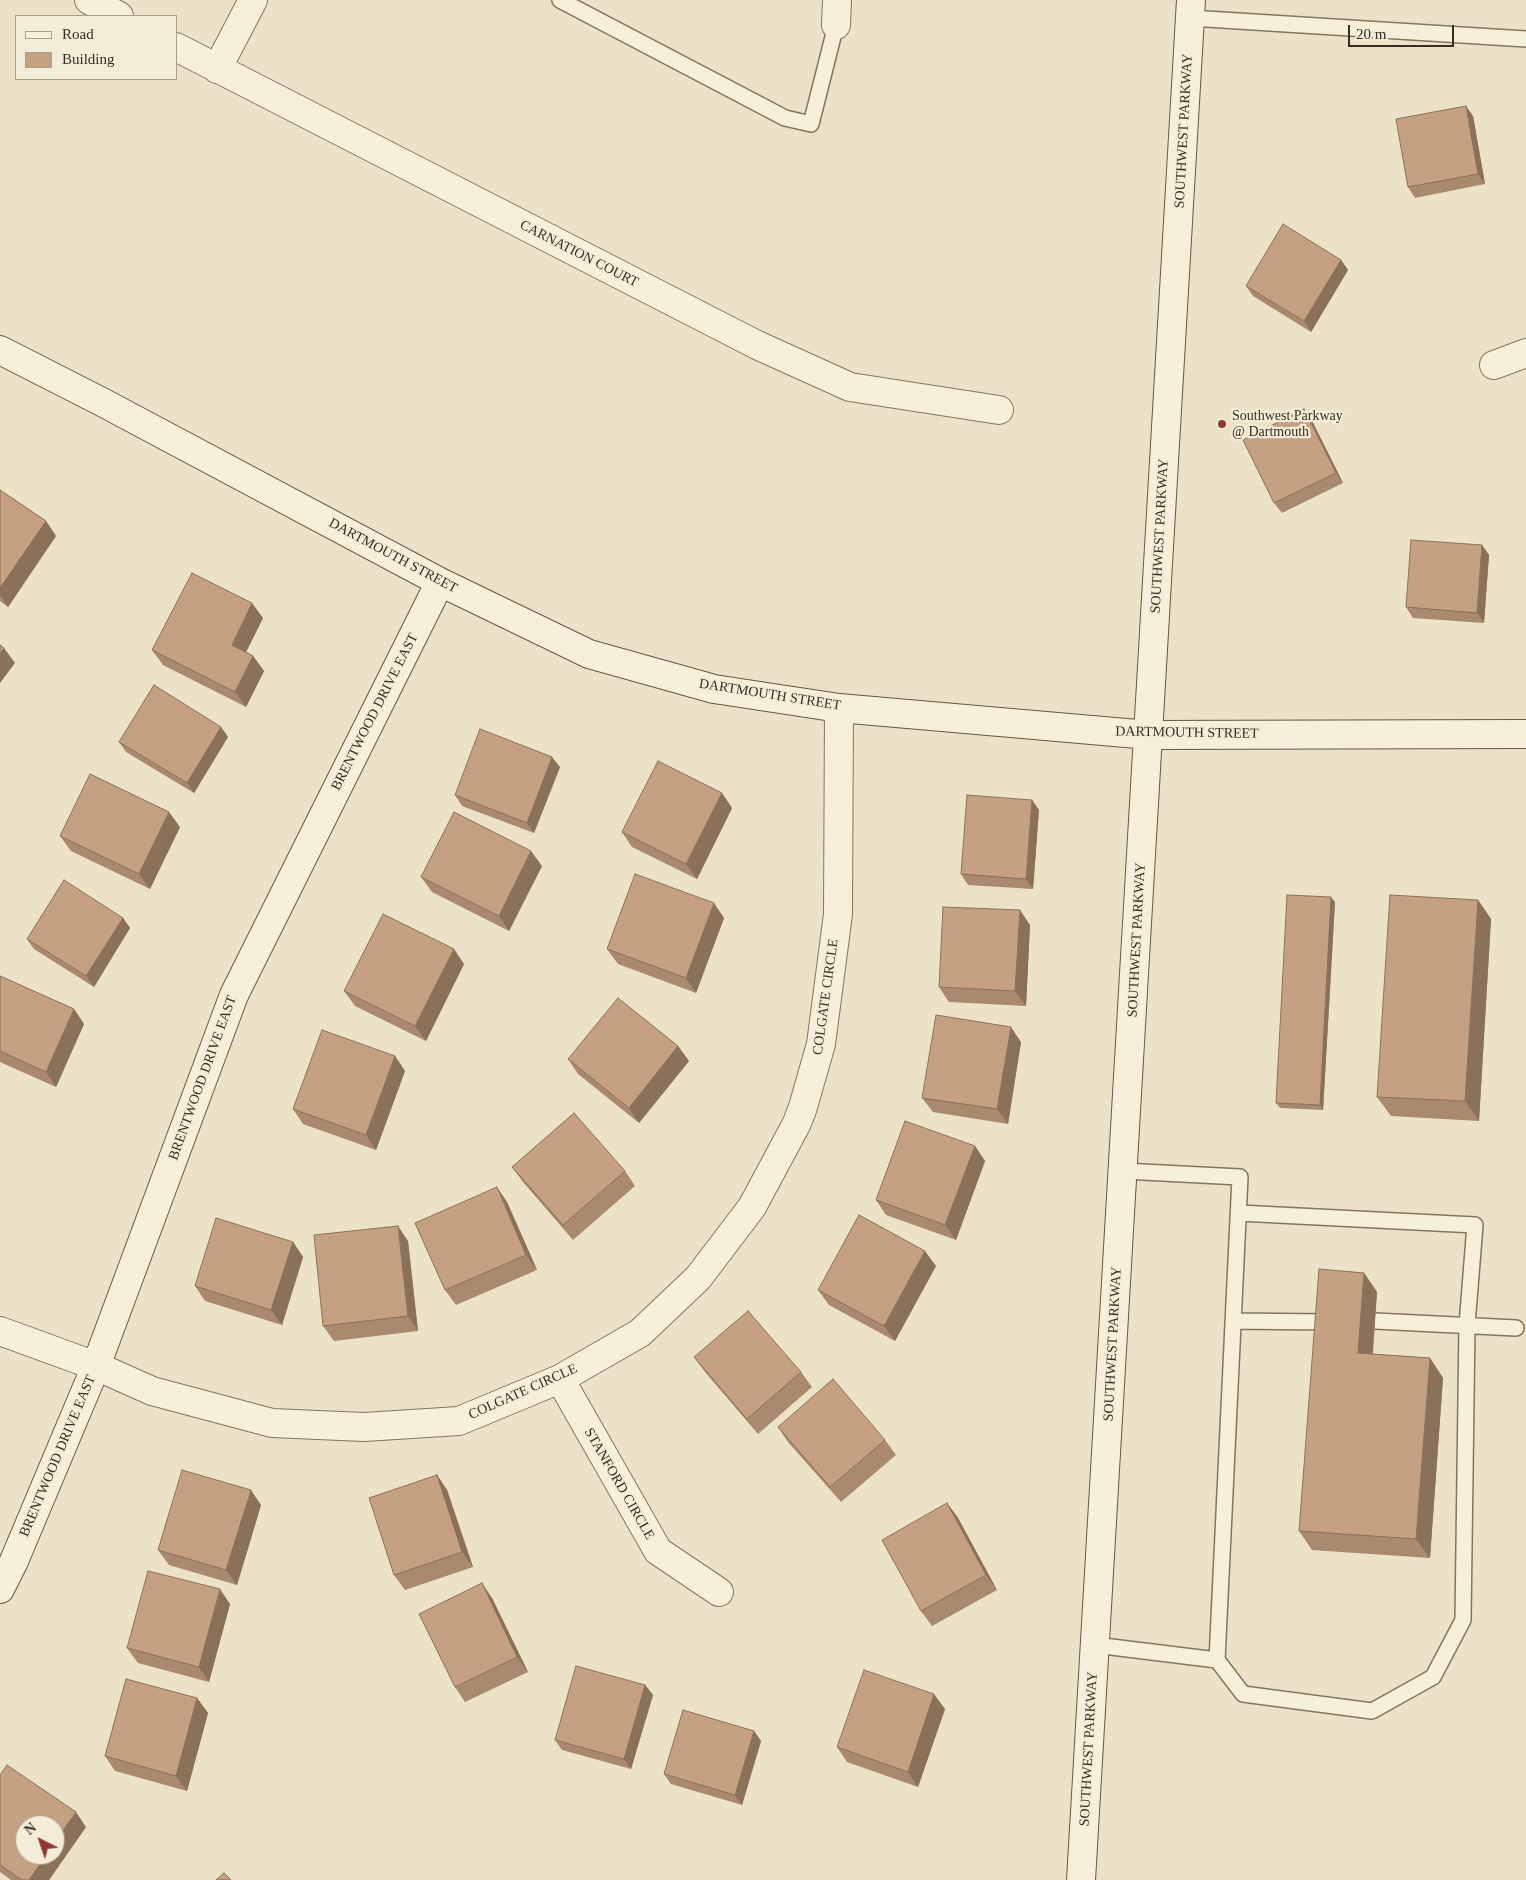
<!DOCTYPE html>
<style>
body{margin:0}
#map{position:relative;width:1526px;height:1880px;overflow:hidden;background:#ebe2c8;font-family:"Times New Roman",serif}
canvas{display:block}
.legend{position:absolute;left:15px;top:15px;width:162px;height:65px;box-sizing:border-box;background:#f3ecd7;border:1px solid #a8a08e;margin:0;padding:6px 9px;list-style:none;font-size:15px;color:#372d21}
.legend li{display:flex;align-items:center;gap:10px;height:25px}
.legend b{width:25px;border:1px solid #a8a08e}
.north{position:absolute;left:15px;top:1815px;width:50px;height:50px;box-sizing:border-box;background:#f3ecd7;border:1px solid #a8a08e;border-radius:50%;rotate:319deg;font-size:14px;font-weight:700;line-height:20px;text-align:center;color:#372d21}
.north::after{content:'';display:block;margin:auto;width:18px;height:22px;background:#903833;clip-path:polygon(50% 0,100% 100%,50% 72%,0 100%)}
.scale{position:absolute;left:1348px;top:25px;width:106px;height:22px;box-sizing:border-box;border:2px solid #372d21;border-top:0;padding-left:6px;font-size:15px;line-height:18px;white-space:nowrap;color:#372d21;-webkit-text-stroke:4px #f3ecd7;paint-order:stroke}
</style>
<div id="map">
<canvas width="1526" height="1880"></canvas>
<ul class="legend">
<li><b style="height:6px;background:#f6f0db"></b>Road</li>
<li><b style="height:14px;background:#c6a181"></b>Building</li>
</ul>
<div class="north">N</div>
<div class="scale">20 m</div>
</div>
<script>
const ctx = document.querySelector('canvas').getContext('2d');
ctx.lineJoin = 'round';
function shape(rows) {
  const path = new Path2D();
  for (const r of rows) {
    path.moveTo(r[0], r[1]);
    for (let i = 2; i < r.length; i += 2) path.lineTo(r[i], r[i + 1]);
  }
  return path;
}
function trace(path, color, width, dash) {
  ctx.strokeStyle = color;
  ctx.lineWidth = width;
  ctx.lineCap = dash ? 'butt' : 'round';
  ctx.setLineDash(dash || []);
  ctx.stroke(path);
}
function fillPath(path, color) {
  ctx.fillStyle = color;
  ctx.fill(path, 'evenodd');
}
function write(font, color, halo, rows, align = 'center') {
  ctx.font = font + ' "Times New Roman",serif';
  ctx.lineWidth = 4.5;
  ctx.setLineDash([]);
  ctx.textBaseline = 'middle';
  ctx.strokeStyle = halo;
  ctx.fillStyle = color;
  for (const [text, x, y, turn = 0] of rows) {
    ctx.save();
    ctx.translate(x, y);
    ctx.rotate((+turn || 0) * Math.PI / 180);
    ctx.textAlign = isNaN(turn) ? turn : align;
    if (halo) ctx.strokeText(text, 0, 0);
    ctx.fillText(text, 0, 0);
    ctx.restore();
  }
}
const lane = shape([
 [560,0,785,118,811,124,836,25],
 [1190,18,1526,39],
 [1233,1321,1329,1322],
 [1375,1321,1516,1328],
 [1095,1645,1217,1660,1240,1177,1123,1171],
 [1217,1660,1243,1694,1372,1711,1433,1677,1463,1620,1467,1325,1475,1225,1239,1213]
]);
const street = shape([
 [89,0,119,16],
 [836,25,837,0],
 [176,47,757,345,850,387,999,410],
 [217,69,253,0],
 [1494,365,1526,353],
 [0,1331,96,1366,152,1391,272,1423,364,1427,459,1421,560,1379,640,1333,698,1278,752,1207,797,1123,803,1107,821,1044,838,914,839,708],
 [560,1379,658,1551,719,1592]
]);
const secondary = shape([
 [0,350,102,402,440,582,589,654,714,689,839,708,1149,735,1526,734],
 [0,1589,14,1561,96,1366,234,995,440,582],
 [1081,1880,1191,0]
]);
const wall = shape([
 [1473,116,1485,184,1415,198,1408,187],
 [1341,260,1348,270,1311,332,1253,296,1246,286],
 [1304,409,1311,419,1343,483,1282,513,1274,503],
 [0,490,46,521,56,536,8,607,0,601],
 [1482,545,1489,555,1484,623,1413,618,1406,607],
 [263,618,246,652,253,656,264,671,246,707,163,665,152,650],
 [221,727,228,737,194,793,126,752,119,742],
 [560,767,534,833,462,806,455,795],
 [722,793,732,808,697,879,632,847,622,832],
 [1032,800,1039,810,1033,889,968,885,961,874],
 [180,827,150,889,71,851,60,836],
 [542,866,509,931,432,892,421,877],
 [1478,900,1491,919,1479,1121,1391,1116,1377,1097],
 [1335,902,1323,1110,1280,1108,1276,1103],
 [123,918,130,928,94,987,34,949,27,939],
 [724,918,696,993,618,964,607,949],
 [1030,925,1026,1006,949,1002,939,987],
 [464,964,426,1041,355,1006,344,991],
 [0,976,74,1009,84,1024,56,1087,0,1062],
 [1021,1042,1008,1124,933,1112,922,1098],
 [678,1046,689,1061,639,1123,578,1074,568,1059],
 [395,1056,405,1071,376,1150,303,1124,293,1109],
 [975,1146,985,1161,956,1240,886,1215,876,1200],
 [512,1167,625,1171,635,1186,573,1240,523,1182],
 [507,1202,537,1270,456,1305,445,1290],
 [408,1241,418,1331,334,1341,323,1326],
 [293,1242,303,1257,282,1325,205,1301,195,1286],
 [936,1266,895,1341,829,1305,818,1290],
 [1364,1273,1377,1292,1373,1354,1430,1358,1443,1378,1430,1558,1312,1550,1299,1531],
 [694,1357,801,1372,812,1387,758,1434,705,1372],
 [778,1427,885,1440,896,1455,841,1502,788,1442],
 [437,1475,447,1490,473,1567,405,1590,394,1575],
 [947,1503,958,1518,997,1590,932,1626,921,1611],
 [261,1505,237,1585,169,1565,158,1550],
 [492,1598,528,1672,465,1702,455,1687],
 [230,1604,209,1682,138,1663,127,1648],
 [645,1685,653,1695,631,1769,562,1750,555,1740],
 [197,1698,208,1713,187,1791,115,1771,105,1756],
 [945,1709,918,1787,847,1762,837,1747],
 [754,1731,761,1741,742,1805,671,1784,664,1774],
 [0,1775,86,1827,49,1880,11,1880,0,1872]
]);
const shadedWall = shape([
 [1466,106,1473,116,1485,184,1478,174],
 [1341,260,1348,270,1311,332,1304,321],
 [1304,409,1311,419,1343,483,1336,473],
 [46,521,56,536,8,607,0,595,0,588],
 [1482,545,1489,555,1484,623,1477,613],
 [252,603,263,618,242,660,232,645],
 [4,648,15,663,0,683,0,654],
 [253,656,264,671,246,707,235,692],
 [221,727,228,737,194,793,187,783],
 [552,757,560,767,534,833,527,823],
 [722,793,732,808,697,879,686,864],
 [1032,800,1039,810,1033,889,1026,879],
 [169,812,180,827,150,889,139,874],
 [531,851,542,866,509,931,499,916],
 [1331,897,1335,902,1323,1110,1320,1105],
 [1478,900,1491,919,1479,1121,1465,1101],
 [714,903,724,918,696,993,686,978],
 [1020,910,1030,925,1026,1006,1015,991],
 [123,918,130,928,94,987,86,976],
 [454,949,464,964,426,1041,415,1026],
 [74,1009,84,1024,56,1087,46,1072],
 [1011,1027,1021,1042,1008,1124,997,1109],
 [678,1046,689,1061,639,1123,629,1108],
 [395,1056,405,1071,376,1150,366,1135],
 [975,1146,985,1161,956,1240,945,1225],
 [497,1187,507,1202,537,1270,526,1255],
 [398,1226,408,1241,418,1331,408,1316],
 [293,1242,303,1257,282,1325,271,1310],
 [925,1251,936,1266,895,1341,884,1326],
 [1364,1273,1377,1292,1371,1372,1358,1353],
 [1430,1358,1443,1378,1430,1558,1416,1539],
 [437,1475,447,1490,473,1567,462,1552],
 [251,1490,261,1505,237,1585,226,1570],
 [947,1503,958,1518,997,1590,986,1575],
 [482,1583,492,1598,528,1672,517,1657],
 [220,1589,230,1604,209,1682,199,1667],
 [645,1685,653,1695,631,1769,624,1759],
 [934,1694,945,1709,918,1787,908,1772],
 [197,1698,208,1713,187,1791,176,1776],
 [754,1731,761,1741,742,1805,735,1795],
 [76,1812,86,1827,49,1880,29,1880,46,1855,55,1855,55,1842]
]);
const building = shape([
 [1466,106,1478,174,1408,187,1396,119,1466,106],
 [1283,224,1341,260,1304,321,1246,286,1283,224],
 [1304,409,1336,473,1274,503,1243,440,1304,409],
 [0,490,46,521,0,588,0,490],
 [1411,540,1482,545,1477,613,1406,607,1411,540],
 [192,573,252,603,232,645,253,656,235,692,152,650,192,573],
 [0,645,4,648,0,654,0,645],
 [154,685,221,727,187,783,119,742,154,685],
 [480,729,552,757,527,823,455,795,480,729],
 [658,761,722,793,686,864,622,832,658,761],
 [90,774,169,812,139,874,60,836,90,774],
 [967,795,1032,800,1026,879,961,874,967,795],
 [454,812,531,851,499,916,421,877,454,812],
 [635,874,714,903,686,978,607,949,635,874],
 [64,880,123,918,86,976,27,939,64,880],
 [1287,895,1331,897,1320,1105,1276,1103,1287,895],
 [1390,895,1478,900,1465,1101,1377,1097,1390,895],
 [943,907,1020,910,1015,991,939,987,943,907],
 [383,914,454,949,415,1026,344,991,383,914],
 [0,976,74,1009,46,1072,0,1051,0,976],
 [618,998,678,1046,629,1108,568,1059,618,998],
 [936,1015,1011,1027,997,1109,922,1098,936,1015],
 [322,1030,395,1056,366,1135,293,1109,322,1030],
 [574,1113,625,1171,563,1225,512,1167,574,1113],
 [905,1121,975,1146,945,1225,876,1200,905,1121],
 [497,1187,526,1255,445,1290,415,1223,497,1187],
 [859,1215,925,1251,884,1326,818,1290,859,1215],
 [216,1218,293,1242,271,1310,195,1286,216,1218],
 [398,1226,408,1316,323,1326,314,1235,398,1226],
 [1319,1269,1364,1273,1358,1353,1430,1358,1416,1539,1299,1531,1319,1269],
 [748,1311,801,1372,747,1419,694,1357,748,1311],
 [833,1379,885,1440,830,1487,778,1427,833,1379],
 [182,1470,251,1490,226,1570,158,1550,182,1470],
 [437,1475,462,1552,394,1575,369,1498,437,1475],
 [947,1503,986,1575,921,1611,882,1540,947,1503],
 [148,1571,220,1589,199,1667,127,1648,148,1571],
 [482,1583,517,1657,455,1687,419,1614,482,1583],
 [576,1666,645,1685,624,1759,555,1740,576,1666],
 [864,1670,934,1694,908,1772,837,1747,864,1670],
 [126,1679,197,1698,176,1776,105,1756,126,1679],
 [683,1710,754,1731,735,1795,664,1774,683,1710],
 [7,1765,76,1812,55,1842,55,1825,25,1825,25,1855,46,1855,29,1880,22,1880,0,1865,0,1775,7,1765],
 [224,1873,231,1880,216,1880,224,1873]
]);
const markers = [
 [1222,424,5,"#903833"]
];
const streetNames = [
 ["SOUTHWEST PARKWAY",1184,131,-87],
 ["CARNATION COURT",579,254,27],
 ["SOUTHWEST PARKWAY",1160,536,-87],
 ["DARTMOUTH STREET",393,556,28],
 ["DARTMOUTH STREET",770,695,9],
 ["BRENTWOOD DRIVE EAST",375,712,-63],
 ["DARTMOUTH STREET",1187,733,1],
 ["SOUTHWEST PARKWAY",1137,940,-87],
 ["COLGATE CIRCLE",826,997,-82],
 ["BRENTWOOD DRIVE EAST",203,1078,-70],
 ["SOUTHWEST PARKWAY",1113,1344,-87],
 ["COLGATE CIRCLE",523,1392,-24],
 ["BRENTWOOD DRIVE EAST",58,1456,-67],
 ["STANFORD CIRCLE",619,1484,60],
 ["SOUTHWEST PARKWAY",1089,1749,-87]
];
const poiNames = [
 ["Southwest Parkway",1232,416],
 ["@ Dartmouth",1232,432]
];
trace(lane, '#86755e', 18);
trace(street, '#86755e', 30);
trace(secondary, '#685741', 30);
trace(lane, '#f6f0db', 15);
trace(street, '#f6f0db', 28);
trace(secondary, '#f6f0db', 28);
fillPath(wall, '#aa8a6f');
fillPath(shadedWall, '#8b715a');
fillPath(building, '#c6a181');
trace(building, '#8b715a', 1);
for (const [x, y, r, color] of markers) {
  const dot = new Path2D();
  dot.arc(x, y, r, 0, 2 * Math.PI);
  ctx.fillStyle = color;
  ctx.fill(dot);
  trace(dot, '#f3ecd7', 2);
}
write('14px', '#372d21', '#f3ecd7', streetNames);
write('14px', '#372d21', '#f3ecd7', poiNames, 'left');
</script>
